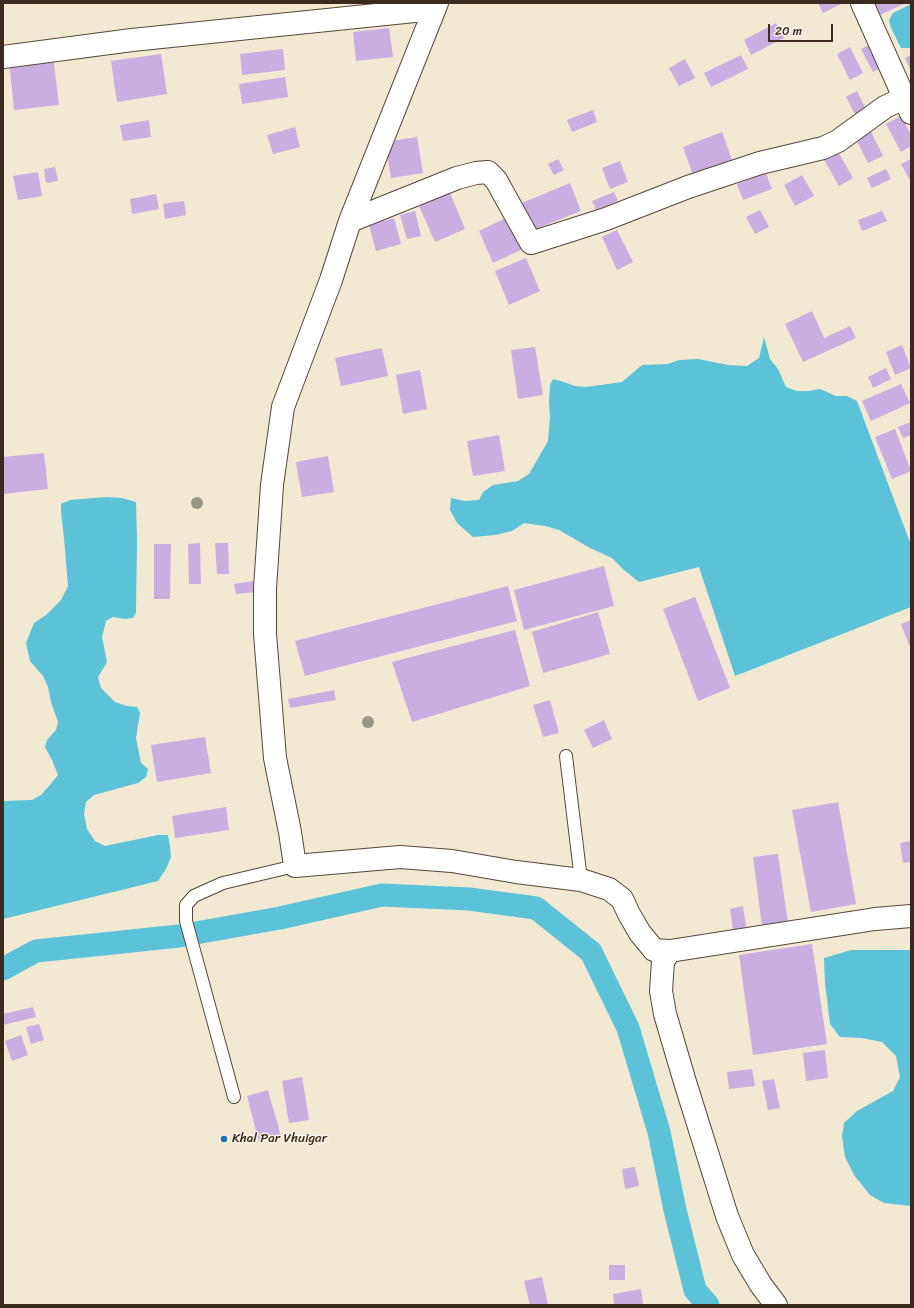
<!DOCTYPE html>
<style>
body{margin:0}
#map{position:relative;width:914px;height:1308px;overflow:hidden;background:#f1e9d2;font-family:Sriracha,sans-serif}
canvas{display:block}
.frame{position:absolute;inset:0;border:4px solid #3b2a1e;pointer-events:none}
.scale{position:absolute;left:768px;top:24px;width:65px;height:18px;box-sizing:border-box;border:2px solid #3b2a1e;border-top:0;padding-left:5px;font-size:12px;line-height:14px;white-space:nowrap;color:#3b2a1e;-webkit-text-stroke:3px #f7f3e8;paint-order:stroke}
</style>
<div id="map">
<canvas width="914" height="1308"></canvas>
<div class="frame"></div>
<div class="scale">20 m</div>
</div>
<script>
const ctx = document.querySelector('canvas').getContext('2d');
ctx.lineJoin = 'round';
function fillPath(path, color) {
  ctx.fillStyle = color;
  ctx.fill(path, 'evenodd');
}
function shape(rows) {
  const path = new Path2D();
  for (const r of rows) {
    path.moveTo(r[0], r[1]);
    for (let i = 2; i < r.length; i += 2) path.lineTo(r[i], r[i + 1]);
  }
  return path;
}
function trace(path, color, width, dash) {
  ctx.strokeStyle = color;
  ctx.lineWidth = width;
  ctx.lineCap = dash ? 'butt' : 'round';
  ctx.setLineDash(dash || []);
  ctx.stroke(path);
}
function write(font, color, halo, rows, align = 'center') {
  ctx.font = font + ' Sriracha,sans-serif';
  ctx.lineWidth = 3;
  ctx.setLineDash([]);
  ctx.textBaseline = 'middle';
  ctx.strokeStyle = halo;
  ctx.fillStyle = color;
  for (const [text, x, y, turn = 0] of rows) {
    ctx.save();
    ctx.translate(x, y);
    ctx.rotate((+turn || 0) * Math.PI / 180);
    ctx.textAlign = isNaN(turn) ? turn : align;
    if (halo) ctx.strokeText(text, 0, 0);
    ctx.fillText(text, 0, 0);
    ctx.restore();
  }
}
const water = shape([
 [911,4,911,48,901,48,891,28,889,20,893,13],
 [764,337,770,359,778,369,786,387,797,391,808,391,820,389,836,396,847,396,857,401,911,545,911,607,735,676,699,567,639,582,624,570,612,558,590,548,559,530,545,526,524,523,512,531,495,535,473,537,457,523,450,510,451,498,465,501,479,500,483,492,493,485,518,481,529,474,548,441,550,418,549,401,550,385,553,379,561,381,575,386,586,387,622,382,642,365,668,364,679,360,698,359,728,365,747,366,759,358],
 [106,497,122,498,136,502,137,540,136,613,133,618,124,619,113,617,106,621,102,637,107,662,98,677,101,688,115,702,127,706,137,707,140,713,136,738,141,763,148,769,146,777,138,783,94,795,86,802,84,814,87,829,95,841,105,846,158,835,168,835,170,846,171,857,166,869,158,881,3,919,3,801,32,800,41,795,50,785,58,775,52,760,45,747,47,740,56,730,58,722,51,702,48,687,43,676,30,661,26,643,34,623,46,615,61,600,68,586,64,538,61,512,61,504,70,500],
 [851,950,911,950,911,1206,884,1203,870,1195,854,1175,845,1157,842,1136,844,1123,857,1111,893,1091,900,1077,896,1056,882,1042,862,1038,840,1037,830,1024,825,983,824,958]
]);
const canal = shape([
 [3,969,36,951,179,936,280,918,382,895,469,899,536,908,591,952,628,1028,659,1132,675,1210,695,1290,708,1305]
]);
const building = shape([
 [818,3,843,3,823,13],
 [874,3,906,3,880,15],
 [776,23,784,38,751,55,744,40],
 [389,28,393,57,356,61,353,32],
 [871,44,883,67,873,72,861,49],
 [850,47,863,73,850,80,837,54],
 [283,49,285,70,242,75,240,54],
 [161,54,167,94,117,102,111,61],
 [53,55,59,105,14,110,9,60],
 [741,55,748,69,711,87,704,73],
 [911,55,911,71,905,58],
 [685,59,695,78,679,86,669,68],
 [285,77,288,97,242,104,239,84],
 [857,91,867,112,857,118,846,97],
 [593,110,597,122,572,132,567,120],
 [901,116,911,135,911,146,901,152,886,124],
 [149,120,151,137,123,141,120,125],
 [295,127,300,147,273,154,267,135],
 [870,130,883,156,868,163,855,137],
 [722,132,735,168,696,183,683,147],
 [417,137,423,173,391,178,385,142],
 [837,150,853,178,839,186,823,158],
 [558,159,564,170,554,175,548,164],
 [911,159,911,182,901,164],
 [620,161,628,182,610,189,602,168],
 [55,167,58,181,46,183,44,169],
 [886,169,891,179,872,188,867,178],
 [38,172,42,196,18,200,13,176],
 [766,173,772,189,743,200,737,184],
 [802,175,814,196,795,206,784,185],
 [570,183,581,211,533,230,522,203],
 [614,192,618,201,596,210,592,201],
 [450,193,465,229,435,242,419,206],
 [156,194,159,209,132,214,130,199],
 [184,201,186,215,165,219,163,204],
 [760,210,769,227,755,234,746,217],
 [415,211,421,236,407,239,400,215],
 [882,211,887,221,862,231,858,220],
 [510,216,525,248,493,263,479,231],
 [394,218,401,244,376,251,369,225],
 [617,230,633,262,617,270,602,237],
 [526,258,540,291,509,305,495,271],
 [812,311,824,338,850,326,856,338,803,362,785,324],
 [902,345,911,368,895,375,886,352],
 [535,347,543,395,518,399,511,350],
 [382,348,388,376,341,386,335,358],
 [886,368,891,379,873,388,868,377],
 [420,370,427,409,403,414,396,375],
 [901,384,910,403,871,421,862,401],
 [911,422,911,435,903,438,898,427],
 [895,429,911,471,892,479,875,437],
 [499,435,505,471,473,476,467,441],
 [44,453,48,489,3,494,3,457],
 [328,456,334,492,302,497,296,462],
 [200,543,201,584,189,584,188,544],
 [215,543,228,543,229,574,217,574],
 [154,544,171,544,170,599,154,599],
 [604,566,614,606,524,630,514,590],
 [254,581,255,592,236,594,234,584],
 [508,586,517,621,305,676,295,641],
 [695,597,730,688,698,701,663,609],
 [598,612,610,654,543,673,532,632],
 [911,620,911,646,910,647,901,624],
 [515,630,530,686,412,722,392,662],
 [334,690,336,700,290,708,288,699],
 [550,700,559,733,543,737,533,705],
 [604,720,612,739,593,748,584,730],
 [205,737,211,773,157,782,151,745],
 [838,802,856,904,811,912,792,810],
 [226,807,229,830,175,838,172,816],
 [911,841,911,862,903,863,900,843],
 [778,854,788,923,762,926,753,857],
 [743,906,746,927,733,930,730,909],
 [812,944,827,1044,753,1055,739,955],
 [33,1007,36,1017,3,1025,3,1014],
 [39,1024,44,1040,31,1044,26,1027],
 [21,1035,28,1055,12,1061,5,1041],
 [825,1050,828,1078,806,1081,803,1053],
 [752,1069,755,1086,729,1089,727,1072],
 [302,1077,309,1120,289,1123,282,1081],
 [774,1079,780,1108,768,1110,762,1081],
 [268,1090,281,1136,259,1142,247,1096],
 [635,1167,639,1186,625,1189,622,1169],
 [609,1265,625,1265,625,1280,609,1280],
 [542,1277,548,1305,530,1305,524,1281],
 [641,1289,643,1304,634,1305,614,1305,613,1294]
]);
const service = shape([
 [566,756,581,880],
 [234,1097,186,921,186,905,194,896,223,883,295,866]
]);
const minor = shape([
 [437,3,350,221,331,280,283,407,272,485,265,588,265,634,275,758,290,832,295,866,400,857,452,861,516,872,581,880,609,889,622,899,629,914,640,933,654,950,670,951,875,919,911,916],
 [862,3,911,113],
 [3,57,132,40,434,9],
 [350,221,457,178,476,173,488,172,496,180,531,243,606,219,688,187,760,163,823,148,838,141,885,107,904,98],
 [670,951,663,961,661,991,665,1014,685,1082,727,1216,743,1255,761,1285,776,1305]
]);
const trees = [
 [197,503],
 [368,722]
];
const markers = [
 [224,1139,4,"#1f6fb2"]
];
const poiNames = [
 ["Khal Par Vhuigar",232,1139]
];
fillPath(water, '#5bc2d8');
trace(canal, '#5bc2d8', 23);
fillPath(building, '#c8aee1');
trace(service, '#564739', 14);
trace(minor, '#564739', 24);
trace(service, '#fff', 12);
trace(minor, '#fff', 22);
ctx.fillStyle = '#979a82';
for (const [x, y] of trees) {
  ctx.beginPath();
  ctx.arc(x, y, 6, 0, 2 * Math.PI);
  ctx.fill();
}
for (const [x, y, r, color] of markers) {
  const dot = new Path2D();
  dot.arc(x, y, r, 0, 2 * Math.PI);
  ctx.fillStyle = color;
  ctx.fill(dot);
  trace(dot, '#f7f3e8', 1.5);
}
write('13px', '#3b2a1e', '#f7f3e8', poiNames, 'left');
</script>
